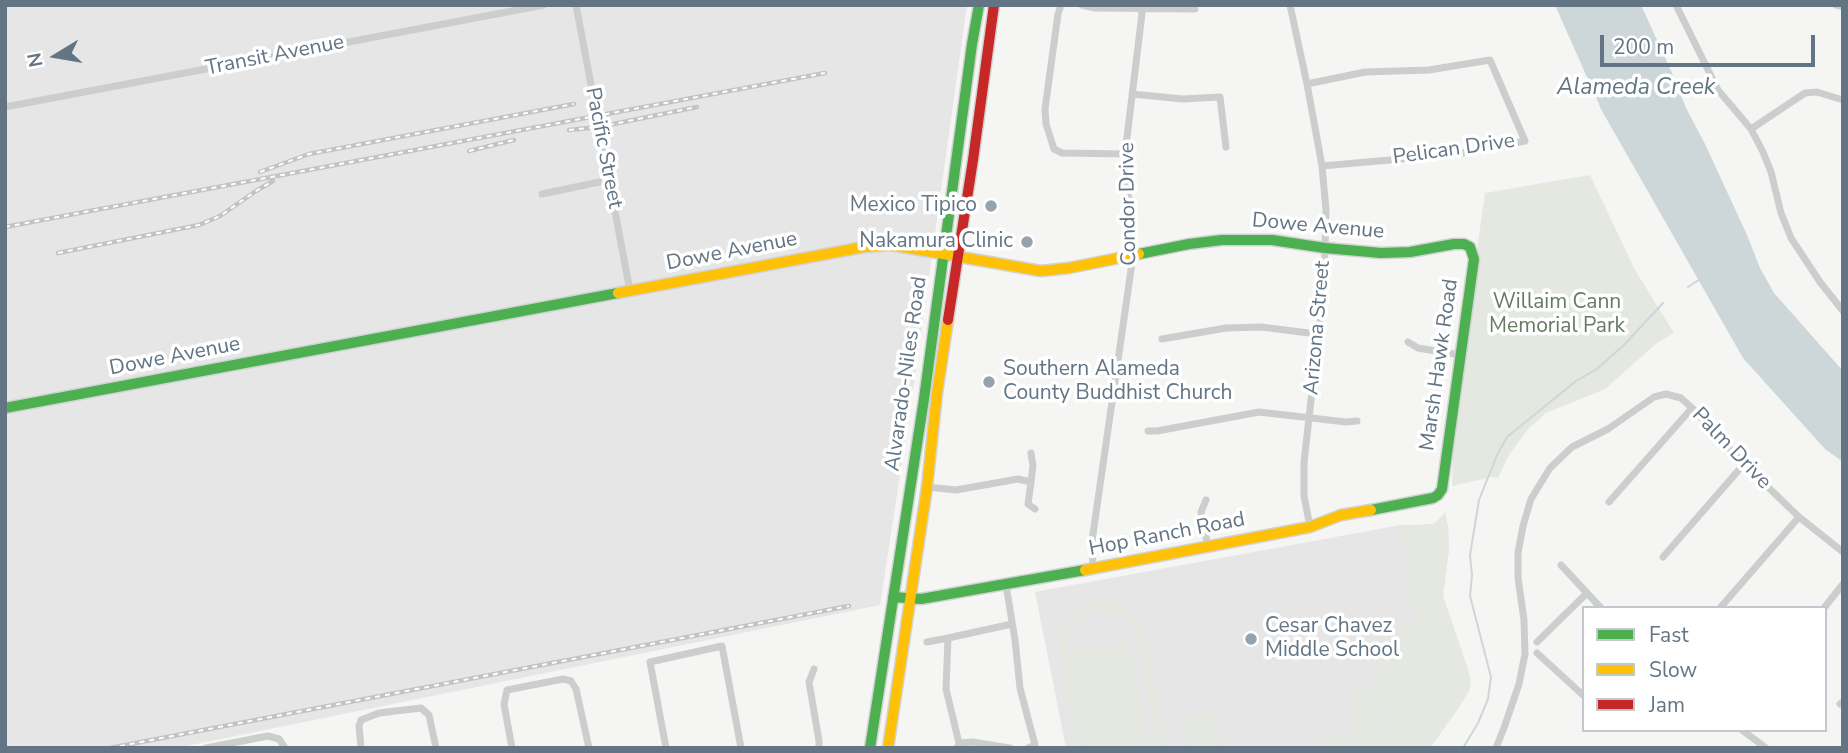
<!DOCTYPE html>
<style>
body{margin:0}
#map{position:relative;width:1848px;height:753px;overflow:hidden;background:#f5f5f3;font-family:"Nunito Sans",sans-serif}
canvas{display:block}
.frame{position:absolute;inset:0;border:7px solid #637585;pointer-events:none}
.legend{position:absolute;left:1582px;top:606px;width:245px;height:126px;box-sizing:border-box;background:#fff;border:2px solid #c1c8ce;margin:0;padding:9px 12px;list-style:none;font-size:21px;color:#637585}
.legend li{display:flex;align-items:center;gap:14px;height:35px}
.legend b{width:35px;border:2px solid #c1c8ce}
.north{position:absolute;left:21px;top:21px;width:70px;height:70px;-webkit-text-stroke:5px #fff;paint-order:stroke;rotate:259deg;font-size:19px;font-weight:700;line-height:28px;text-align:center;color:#637585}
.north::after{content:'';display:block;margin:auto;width:24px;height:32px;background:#637585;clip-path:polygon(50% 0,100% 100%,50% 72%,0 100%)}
.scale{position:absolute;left:1600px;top:35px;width:215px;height:32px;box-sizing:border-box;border:4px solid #637585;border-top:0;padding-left:9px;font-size:21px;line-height:24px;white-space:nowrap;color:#637585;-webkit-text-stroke:5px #fff;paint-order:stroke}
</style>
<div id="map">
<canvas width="1848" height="753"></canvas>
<div class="frame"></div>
<ul class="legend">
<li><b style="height:9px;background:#4caf50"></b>Fast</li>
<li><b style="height:9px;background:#ffc107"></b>Slow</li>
<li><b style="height:9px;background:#c62828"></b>Jam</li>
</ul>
<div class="north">N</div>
<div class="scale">200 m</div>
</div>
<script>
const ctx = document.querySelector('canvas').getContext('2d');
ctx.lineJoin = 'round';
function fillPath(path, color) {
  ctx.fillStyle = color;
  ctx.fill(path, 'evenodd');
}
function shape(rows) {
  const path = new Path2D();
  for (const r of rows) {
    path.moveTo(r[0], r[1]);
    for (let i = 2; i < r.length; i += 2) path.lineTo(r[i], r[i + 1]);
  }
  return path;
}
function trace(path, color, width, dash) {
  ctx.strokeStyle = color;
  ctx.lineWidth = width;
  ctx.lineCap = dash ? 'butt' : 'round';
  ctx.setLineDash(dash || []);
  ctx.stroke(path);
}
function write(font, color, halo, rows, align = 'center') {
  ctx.font = font + ' "Nunito Sans",sans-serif';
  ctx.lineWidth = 7;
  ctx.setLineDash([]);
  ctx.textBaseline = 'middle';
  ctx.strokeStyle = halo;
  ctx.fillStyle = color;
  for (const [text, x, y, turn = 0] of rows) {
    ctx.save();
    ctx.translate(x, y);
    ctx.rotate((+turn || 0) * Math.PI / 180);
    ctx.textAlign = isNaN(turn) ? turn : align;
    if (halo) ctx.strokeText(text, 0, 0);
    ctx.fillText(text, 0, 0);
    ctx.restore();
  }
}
const built = shape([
 [5,5,967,5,913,390,880,605,176,748,5,748],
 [1445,513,1448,527,1449,549,1443,596,1468,669,1471,684,1469,691,1457,710,1430,748,1066,748,1035,592,1401,525,1431,525,1435,523]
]);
const green = shape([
 [1590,175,1635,270,1674,333,1657,343,1605,389,1546,413,1528,429,1509,455,1498,478,1492,477,1452,486,1454,434,1477,269,1478,243,1485,193],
 [1445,513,1448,527,1449,549,1443,596,1470,677,1469,691,1457,710,1430,748,1325,748,1323,734,1339,731,1342,741,1356,738,1353,723,1377,719,1380,733,1383,733,1369,657,1377,655,1373,635,1399,630,1399,624,1414,621,1406,578,1408,567,1405,545,1393,526,1431,524,1435,523],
 [1100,600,1118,602,1126,606,1143,624,1146,632,1168,748,1157,748,1136,637,1133,628,1122,615,1105,610,1089,612,1082,616,1075,623,1068,639,1068,647,1087,748,1077,748,1059,656,1058,638,1060,629,1069,614,1083,604],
 [1129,640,1150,748,1090,748,1071,651],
 [1371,688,1374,702,1350,706,1347,692],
 [1374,703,1377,717,1353,722,1350,708],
 [1214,712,1222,748,1185,748,1188,735,1184,717]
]);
const water = shape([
 [1555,5,1641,5,1673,75,1686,108,1705,144,1747,235,1760,268,1774,293,1843,371,1843,462,1825,449,1743,358,1602,111]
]);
const stream = shape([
 [1688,287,1700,279],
 [1463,748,1478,723,1488,699,1491,677,1470,596,1472,575,1470,555,1479,500,1497,455,1507,437,1576,381,1597,369,1625,344,1663,303]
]);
const street = shape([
 [576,5,630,291],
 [1061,5,1058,14,1045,109,1046,124,1054,149,1062,153,1125,154],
 [1082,5,1095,8,1195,9],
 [1290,5,1307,84,1322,166,1326,210,1324,285,1304,462,1304,496,1310,527],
 [1676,5,1718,90,1751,129,1763,152,1771,172,1781,213,1791,238,1820,282,1843,311],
 [1836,5,1843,7],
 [1307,84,1365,72,1429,70,1490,60,1525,141,1457,154,1322,166],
 [1132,94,1183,99,1220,97,1226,147],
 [5,107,544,5],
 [1751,129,1805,93,1817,92,1843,100],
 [542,194,609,180],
 [1162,339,1226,328,1261,327,1317,334],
 [1408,342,1418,348,1460,355],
 [1148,431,1157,431,1259,412,1346,422,1357,421],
 [1031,453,1033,466,1031,482],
 [927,487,956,490,1018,479,1031,482,1028,504,1035,509],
 [1206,500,1201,512,1208,547],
 [1609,502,1692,408],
 [1663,557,1744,464],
 [1561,565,1601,608],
 [1093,568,1092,541,1133,256,1125,154,1143,5],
 [1006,585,1015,640,1020,688,1035,745,1028,748],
 [1720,608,1799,517],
 [1824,608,1843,584],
 [927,642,948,638],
 [1537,642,1586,594],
 [1537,653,1584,696],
 [814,669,809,682,819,741,819,748],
 [1840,704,1843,702],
 [1742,730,1766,748],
 [959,743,972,742,1010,748],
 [206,748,268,736,279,739,285,748],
 [361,748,359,726,361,720,379,713,421,708,429,715,436,748],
 [512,748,504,704,507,690,563,679,571,681,576,689,589,748],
 [666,748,650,662,722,646,741,748],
 [957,748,959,743,946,689,948,638,1012,624],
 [1496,748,1504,728,1519,684,1525,654,1524,620,1518,578,1518,553,1523,526,1531,499,1550,468,1572,447,1608,429,1654,397,1666,394,1681,398,1692,408,1744,464,1799,517,1843,552]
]);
const fast = shape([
 [1139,254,1189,244,1222,240,1272,240,1325,248,1381,253,1410,252,1454,244,1464,244,1470,247,1474,259,1442,489,1438,495,1433,498,1371,510],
 [5,408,618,293],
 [893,597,921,599,1085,570],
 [870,748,924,399,972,44,979,5]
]);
const slow = shape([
 [618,293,864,247,891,245,1041,271,1069,268,1139,254],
 [1085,570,1310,527,1341,515,1371,510],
 [888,748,927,487,937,393,948,320]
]);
const jam = shape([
 [948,320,973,160,994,5]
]);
const rail = shape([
 [569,130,599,127,697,107],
 [469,151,514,140],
 [260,172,309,154,574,104],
 [5,227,825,73],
 [58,253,199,225,220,216,256,191,273,181],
 [110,748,849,606]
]);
const markers = [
 [991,206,7,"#96a2ac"],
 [1027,242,7,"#96a2ac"],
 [989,382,7,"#96a2ac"],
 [1251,639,7,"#96a2ac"]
];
const streetNames = [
 ["Transit Avenue",275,56,-11],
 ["Pacific Street",603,148,79],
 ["Pelican Drive",1454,150,-8],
 ["Condor Drive",1129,204,-91],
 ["Dowe Avenue",1318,227,5],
 ["Dowe Avenue",732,252,-11],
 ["Arizona Street",1318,328,-85],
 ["Dowe Avenue",175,357,-11],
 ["Marsh Hawk Road",1440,365,-82],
 ["Alvarado-Niles Road",907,374,-82],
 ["Palm Drive",1731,449,46],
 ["Hop Ranch Road",1167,535,-11]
];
const poiNames = [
 ["Mexico Tipico",977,206],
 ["Nakamura Clinic",1013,242],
 ["Southern Alameda",1003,370,"left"],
 ["County Buddhist Church",1003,394,"left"],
 ["Cesar Chavez",1265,627,"left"],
 ["Middle School",1265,651,"left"]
];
const parkNames = [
 ["Willaim Cann",1557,303],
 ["Memorial Park",1557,327]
];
const waterNames = [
 ["Alameda Creek",1636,88]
];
fillPath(built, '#e5e6e5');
fillPath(green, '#e4e8e1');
fillPath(water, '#cdd6d8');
trace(stream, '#cdd6d8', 2);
trace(fast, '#d1d3d3', 13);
trace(slow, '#d1d3d3', 13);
trace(jam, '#d1d3d3', 13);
trace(street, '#cccece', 7);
trace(fast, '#4caf50', 10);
trace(slow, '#ffc107', 10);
trace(jam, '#c62828', 10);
trace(rail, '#c2c4c4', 4.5);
trace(rail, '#fff', 2, [5]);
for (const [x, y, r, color] of markers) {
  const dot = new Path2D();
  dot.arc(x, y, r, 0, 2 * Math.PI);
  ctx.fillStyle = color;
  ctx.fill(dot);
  trace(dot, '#fff', 2.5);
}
write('21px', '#637585', '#fff', streetNames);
write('21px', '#637585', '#fff', poiNames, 'right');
write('21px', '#677b62', '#fff', parkNames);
write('italic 23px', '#5f7782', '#fff', waterNames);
</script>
